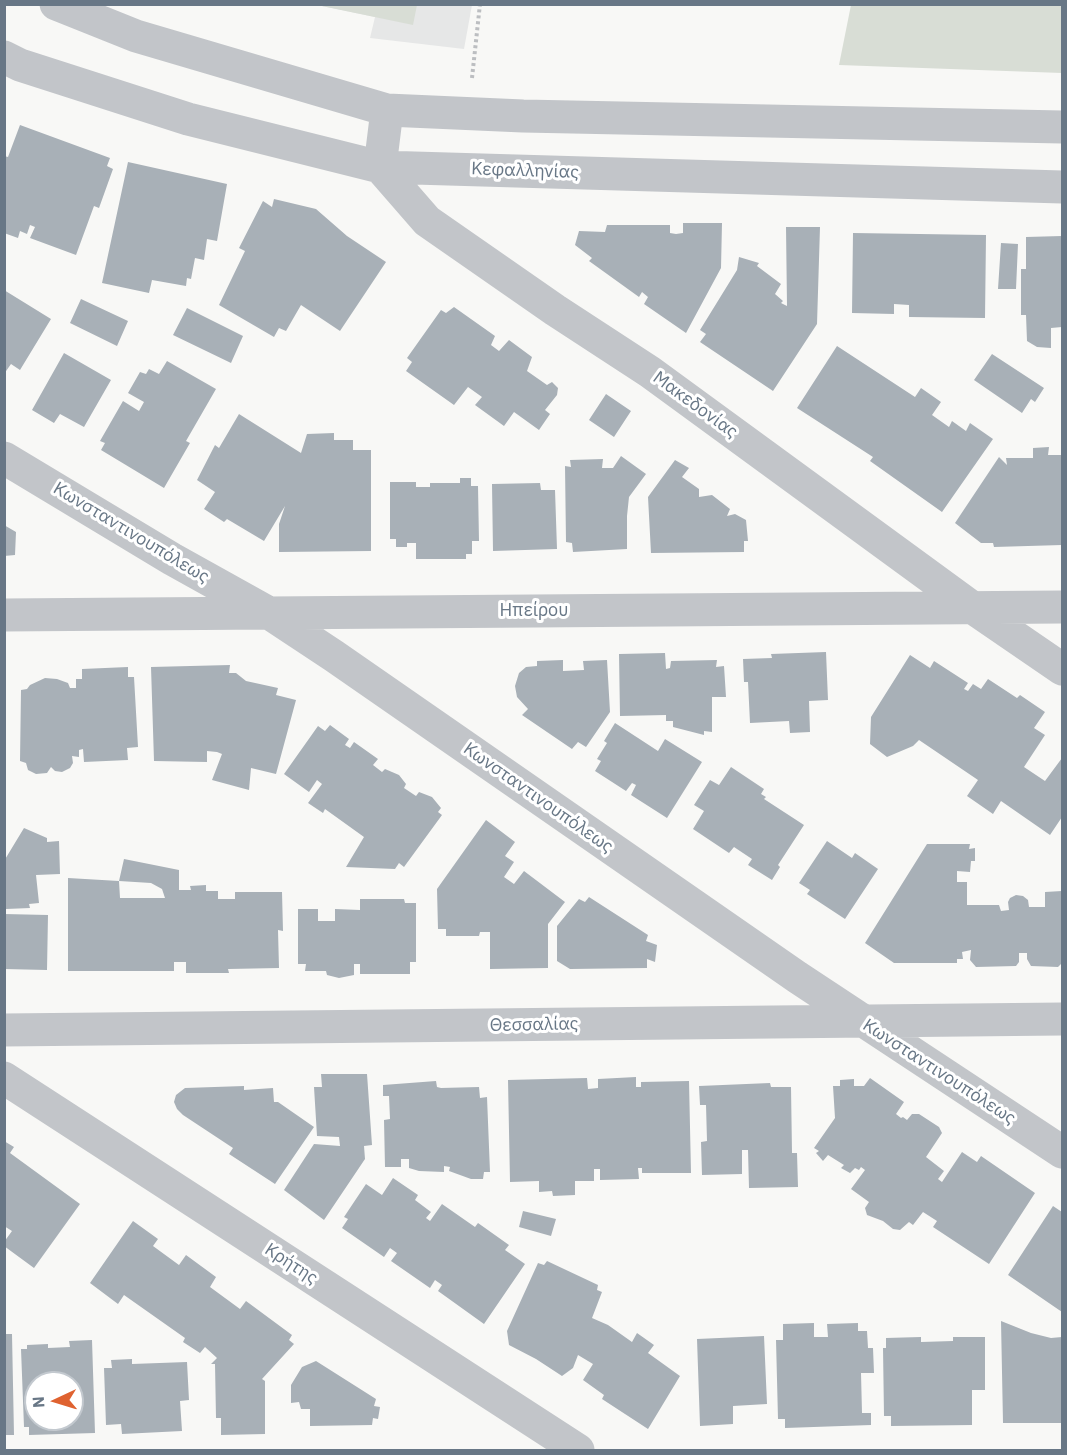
<!DOCTYPE html>
<meta charset="utf-8">
<style>
body{margin:0}
#map{position:relative;width:1067px;height:1455px;overflow:hidden;background:#f8f8f6;font-family:"IBM Plex Sans",sans-serif}
canvas{display:block}
.frame{position:absolute;inset:0;border:6px solid #687786;pointer-events:none}
.north{position:absolute;left:24px;top:1371px;width:60px;height:60px;box-sizing:border-box;background:#fff;border:2px solid #c3c9cf;border-radius:50%;rotate:266deg;font-size:16px;font-weight:700;line-height:24px;text-align:center;color:#687786}
.north::after{content:'';display:block;margin:auto;width:21px;height:27px;background:#df6230;clip-path:polygon(50% 0,100% 100%,50% 72%,0 100%)}
</style>
<div id="map">
<canvas width="1067" height="1455"></canvas>
<div class="frame"></div>
<div class="north">N</div>
</div>
<script>
const ctx = document.querySelector('canvas').getContext('2d');
ctx.lineJoin = 'round';
function fillPath(path, color) {
  ctx.fillStyle = color;
  ctx.fill(path, 'evenodd');
}
function shape(rows) {
  const path = new Path2D();
  for (const r of rows) {
    path.moveTo(r[0], r[1]);
    for (let i = 2; i < r.length; i += 2) path.lineTo(r[i], r[i + 1]);
  }
  return path;
}
function trace(path, color, width, dash) {
  ctx.strokeStyle = color;
  ctx.lineWidth = width;
  ctx.lineCap = dash ? 'butt' : 'round';
  ctx.setLineDash(dash || []);
  ctx.stroke(path);
}
function write(font, color, halo, rows, align = 'center') {
  ctx.font = font + ' "IBM Plex Sans",sans-serif';
  ctx.lineWidth = 6;
  ctx.setLineDash([]);
  ctx.textBaseline = 'middle';
  ctx.strokeStyle = halo;
  ctx.fillStyle = color;
  for (const [text, x, y, turn = 0] of rows) {
    ctx.save();
    ctx.translate(x, y);
    ctx.rotate((+turn || 0) * Math.PI / 180);
    ctx.textAlign = isNaN(turn) ? turn : align;
    if (halo) ctx.strokeText(text, 0, 0);
    ctx.fillText(text, 0, 0);
    ctx.restore();
  }
}
const built = shape([
 [317,5,472,5,464,49,370,38,375,17]
]);
const green = shape([
 [317,5,417,4,417,5,413,25],
 [851,5,1062,5,1062,73,839,65]
]);
const building = shape([
 [20,125,110,158,107,166,113,169,99,208,94,206,76,255,30,238,35,227,30,225,27,234,20,231,18,238,4,233,4,156,8,157],
 [128,162,227,184,217,241,207,239,204,260,195,258,191,279,187,278,186,286,152,280,149,293,102,283],
 [274,199,316,209,347,236,386,262,340,331,301,305,286,331,279,328,274,337,219,305,245,251,239,248,263,201,272,207],
 [683,223,722,223,721,268,686,333,644,304,648,297,642,292,639,297,589,261,592,258,575,245,579,231,605,232,607,225,670,225,670,233,676,234,683,233],
 [786,227,820,227,817,324,773,391,700,342,706,334,700,330,737,270,739,257,759,263,757,266,781,284,775,294,783,301,781,303,787,306],
 [853,233,986,235,985,318,909,317,909,305,894,304,894,314,852,313],
 [1062,236,1062,327,1051,328,1051,348,1037,347,1027,341,1026,315,1021,315,1021,269,1026,269,1026,237],
 [1001,243,1018,244,1016,289,998,289],
 [4,290,51,319,20,370,11,364,4,374],
 [81,299,128,321,117,346,70,323],
 [454,307,495,336,491,345,499,351,509,340,532,357,527,371,547,385,552,382,558,388,557,395,545,410,550,414,539,430,514,412,504,426,475,405,482,397,468,387,454,405,406,371,412,362,407,358,441,310,446,313],
 [187,308,243,336,231,363,173,335],
 [837,346,915,397,921,388,941,402,932,415,949,427,952,421,966,431,970,423,993,439,942,512,870,461,873,457,797,408],
 [64,353,111,380,84,427,60,414,54,423,32,410],
 [992,354,1044,388,1035,402,1031,399,1022,413,974,380],
 [167,361,216,389,186,441,190,443,164,488,101,450,105,443,100,441,123,401,139,411,144,402,128,393,140,372,146,374,149,369,159,374],
 [606,394,631,411,614,437,589,420],
 [239,414,301,453,307,434,334,433,334,440,353,440,353,450,371,450,371,551,279,552,279,524,285,506,264,541,227,519,224,522,204,509,215,492,197,480,215,445,219,448],
 [1049,447,1048,455,1062,455,1062,545,994,547,993,543,981,543,955,523,999,457,1007,465,1006,458,1033,458,1033,448],
 [621,456,646,474,629,497,627,516,627,549,573,552,572,543,566,542,565,466,571,467,570,460,603,459,602,468,613,468],
 [675,460,689,468,682,477,699,489,699,497,712,495,730,509,727,516,735,514,746,520,748,541,744,541,744,552,651,553,648,497],
 [460,478,471,478,471,486,478,486,479,541,472,541,472,554,466,554,466,559,416,559,416,543,407,543,407,547,396,547,396,539,390,539,390,482,416,482,416,487,430,487,430,483,460,483],
 [540,483,541,490,555,490,557,549,493,551,492,484],
 [4,525,16,532,15,555,4,556],
 [826,652,828,700,809,701,810,732,790,733,789,721,750,723,748,682,744,682,743,659,772,658,771,654],
 [665,653,666,669,670,668,671,661,717,660,716,667,724,666,726,697,712,697,712,732,704,731,704,735,673,727,673,721,666,721,666,715,620,716,619,654],
 [910,655,930,668,934,661,968,683,964,689,968,691,973,684,981,689,988,679,1017,698,1020,695,1045,712,1034,728,1045,735,1024,767,1045,781,1062,758,1062,817,1050,835,1001,801,993,814,967,796,978,780,919,740,913,746,887,757,870,744,871,717],
 [563,660,563,671,584,670,583,661,607,660,610,712,586,747,578,742,572,749,522,715,528,709,517,697,515,686,519,673,526,667,537,666,537,661],
 [230,665,229,673,236,673,246,681,278,688,276,695,296,700,276,774,251,768,249,790,212,780,222,754,217,752,207,751,207,762,154,761,151,667],
 [128,667,128,677,134,677,138,747,127,748,128,760,84,762,83,749,79,750,79,757,72,756,73,763,70,768,62,772,55,771,51,767,47,773,36,774,28,770,26,763,20,761,21,690,27,689,30,685,45,678,57,679,68,683,70,688,76,688,76,679,82,679,82,669],
 [615,723,658,751,665,739,702,762,667,818,631,795,636,785,632,783,626,791,595,771,601,761,597,759,607,743,604,741],
 [330,725,349,739,345,745,350,748,354,742,378,759,373,765,382,772,385,769,399,775,406,784,404,788,416,796,419,792,432,797,441,808,438,812,442,815,404,867,399,863,395,869,346,867,364,837,325,809,323,813,308,803,322,784,317,780,309,792,284,774,318,726,325,731],
 [731,767,764,789,761,794,766,797,764,799,804,825,778,865,780,867,772,880,748,865,752,859,734,847,729,853,693,829,704,811,694,805,710,780,719,785],
 [486,820,515,842,505,856,514,862,504,877,514,884,524,871,565,902,548,924,548,968,490,969,490,932,480,932,479,936,446,936,446,929,438,929,437,889],
 [24,828,47,838,47,842,59,841,60,874,36,875,39,903,29,904,30,908,6,909,4,861],
 [827,841,852,858,855,853,878,869,845,919,807,894,810,890,799,883],
 [927,844,970,844,969,849,975,848,975,861,971,861,970,872,957,871,957,882,967,882,967,905,999,905,1001,911,1009,910,1008,902,1010,898,1016,895,1023,896,1028,900,1029,907,1045,907,1045,892,1062,891,1062,963,1058,967,1031,966,1027,959,1027,953,1019,953,1019,962,1016,966,976,967,970,960,971,950,962,952,963,959,957,959,957,963,894,963,865,943],
 [124,859,179,870,179,890,191,890,190,886,206,885,206,891,218,891,218,899,235,899,235,892,282,892,283,931,278,930,279,968,228,969,229,973,186,973,186,962,174,962,174,971,68,971,68,878,119,881,120,898,165,898,162,889,151,883,119,881],
 [589,897,648,935,646,941,657,945,655,962,647,959,647,968,570,969,557,961,557,926,579,899,585,902],
 [360,899,404,899,405,903,416,903,416,962,410,962,410,974,360,974,360,964,354,964,354,975,339,978,327,975,326,971,305,971,306,964,298,964,298,909,318,909,318,921,335,921,335,909,360,910],
 [4,914,48,915,47,970,4,969],
 [321,1074,367,1074,372,1145,364,1146,365,1159,324,1220,284,1190,314,1144,340,1146,339,1137,317,1136,314,1087,322,1087],
 [636,1077,636,1087,641,1087,641,1082,689,1081,691,1173,642,1173,642,1168,638,1168,639,1179,600,1180,600,1169,594,1169,594,1181,575,1181,575,1195,553,1196,552,1191,539,1192,539,1181,510,1182,508,1080,587,1078,588,1089,598,1088,598,1079],
 [870,1078,904,1102,896,1114,901,1118,903,1117,907,1120,912,1114,919,1114,939,1127,942,1133,926,1157,944,1171,938,1179,942,1182,962,1152,977,1162,981,1156,1035,1193,989,1264,933,1227,937,1221,923,1212,913,1225,909,1222,900,1230,893,1229,883,1221,867,1215,865,1208,869,1202,851,1189,865,1170,861,1167,859,1170,855,1168,850,1173,841,1168,844,1165,828,1155,823,1161,816,1153,819,1151,814,1148,835,1118,833,1086,840,1086,840,1080,854,1079,854,1086,864,1086],
 [436,1081,437,1087,441,1088,479,1087,480,1098,487,1097,490,1172,484,1172,483,1179,471,1179,449,1171,450,1167,444,1166,444,1172,419,1171,409,1168,409,1159,401,1159,401,1167,385,1167,384,1120,390,1119,389,1096,383,1096,383,1085],
 [770,1083,771,1087,791,1087,792,1153,797,1153,798,1187,749,1188,748,1150,742,1150,742,1174,702,1175,701,1142,707,1141,706,1105,700,1105,699,1086],
 [244,1086,244,1090,273,1088,274,1102,278,1102,314,1127,275,1184,229,1154,233,1148,183,1115,177,1109,174,1102,176,1095,185,1088],
 [4,1141,14,1147,10,1153,80,1204,34,1268,4,1246,4,1242,12,1231,4,1226],
 [393,1178,418,1195,415,1200,431,1212,426,1218,430,1221,442,1204,475,1227,478,1223,509,1245,505,1250,525,1264,484,1324,438,1291,442,1285,435,1280,430,1288,391,1261,397,1253,390,1248,384,1257,342,1228,348,1219,344,1217,366,1184,382,1195],
 [1053,1206,1062,1212,1062,1312,1008,1275],
 [523,1211,556,1219,551,1236,519,1227],
 [133,1221,158,1239,153,1246,179,1265,186,1255,216,1277,210,1287,240,1309,246,1301,292,1335,289,1340,294,1344,262,1379,265,1381,265,1434,221,1435,221,1418,216,1418,215,1364,211,1364,217,1358,205,1347,200,1353,183,1342,185,1338,124,1295,118,1304,90,1283],
 [547,1261,598,1285,597,1290,602,1292,592,1318,608,1325,632,1342,637,1333,654,1345,648,1353,680,1376,648,1429,602,1399,604,1395,583,1380,593,1364,578,1355,573,1368,562,1376,536,1359,509,1345,507,1331,538,1263,544,1265],
 [1001,1321,1031,1333,1051,1338,1062,1337,1062,1423,1003,1423],
 [814,1323,814,1337,828,1337,827,1324,858,1323,858,1331,867,1331,868,1348,873,1348,874,1373,861,1373,862,1413,871,1413,871,1425,785,1428,785,1419,778,1419,776,1340,783,1340,783,1324],
 [4,1334,12,1334,14,1435,4,1435],
 [764,1336,767,1404,733,1406,733,1424,700,1426,697,1339],
 [921,1337,921,1342,953,1341,953,1337,985,1337,985,1390,972,1390,972,1425,891,1426,891,1416,884,1416,883,1348,886,1348,886,1338],
 [92,1340,95,1433,29,1435,29,1427,24,1427,21,1349,27,1349,27,1345,48,1344,48,1348,70,1347,69,1341],
 [36,1383,72,1383,72,1419,36,1419],
 [132,1359,132,1364,187,1362,189,1400,180,1401,182,1431,122,1434,121,1424,106,1425,104,1368,112,1368,111,1360],
 [316,1361,376,1399,374,1406,380,1407,378,1419,373,1418,372,1425,310,1426,310,1409,301,1409,299,1402,291,1403,291,1385,302,1367]
]);
const path = shape([
 [472,78,480,4]
]);
const street = shape([
 [56,4,136,36,387,110,523,116,1062,127],
 [4,57,20,65,188,119,380,167,1062,187],
 [387,110,380,167,427,221,555,310,650,372,973,608,1062,669],
 [4,458,172,559,269,613,334,656,797,977,1062,1152],
 [4,615,1062,607],
 [4,1030,1062,1019],
 [4,1078,578,1450]
]);
const streetNames = [
 ["Κεφαλληνίας",525,171,2],
 ["Μακεδονίας",695,405,36],
 ["Κωνσταντινουπόλεως",131,533,31],
 ["Ηπείρου",534,611],
 ["Κωνσταντινουπόλεως",538,798,35],
 ["Θεσσαλίας",534,1025,-1],
 ["Κωνσταντινουπόλεως",939,1072,33],
 ["Κρήτης",291,1264,33]
];
fillPath(built, '#e6e7e7');
fillPath(green, '#d8ddd5');
fillPath(building, '#a8b0b7');
trace(path, '#bcbec1', 4, [3, 3]);
trace(street, '#c2c5c9', 33);
write('18px', '#687786', '#fff', streetNames);
</script>
